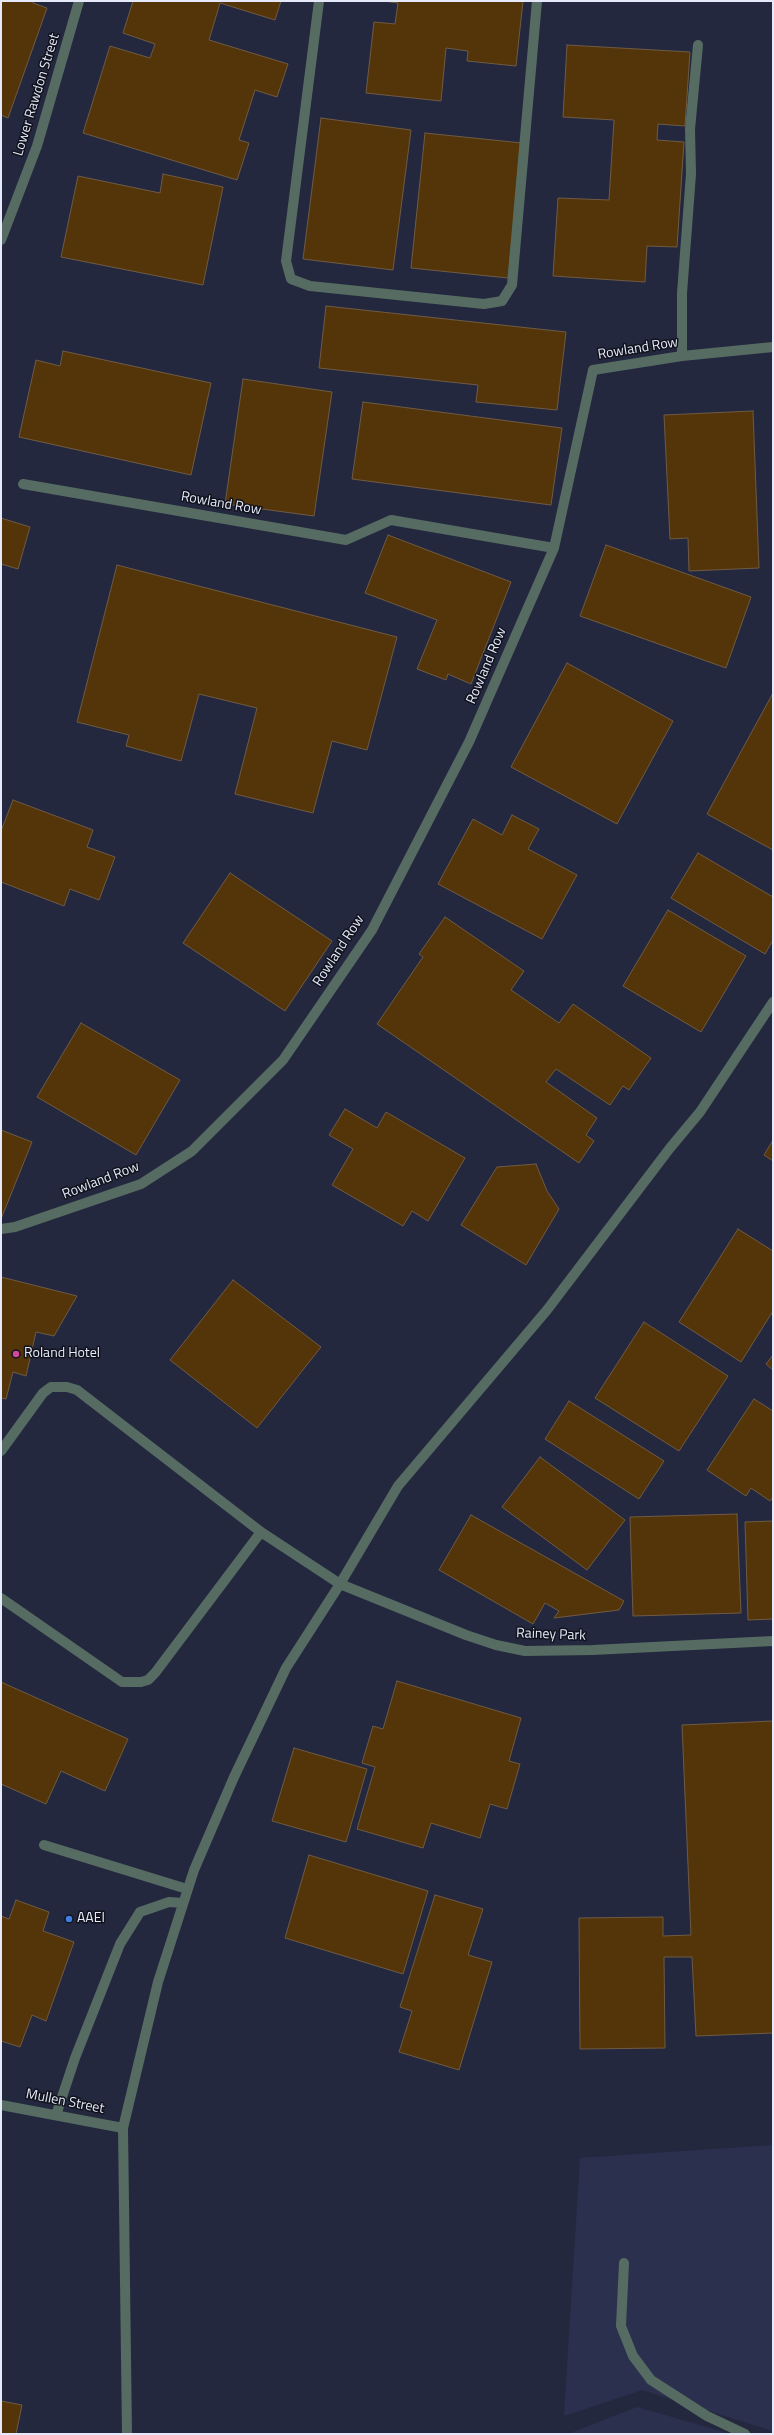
<!DOCTYPE html>
<style>
body{margin:0}
#map{position:relative;width:774px;height:2435px;overflow:hidden;background:#24283f;font-family:"Titillium Web",sans-serif}
canvas{display:block}
.frame{position:absolute;inset:0;border:2px solid #e5e9f9;pointer-events:none}
</style>
<div id="map">
<canvas width="774" height="2435"></canvas>
<div class="frame"></div>
</div>
<script>
const ctx = document.querySelector('canvas').getContext('2d');
ctx.lineJoin = 'round';
function fillPath(path, color) {
  ctx.fillStyle = color;
  ctx.fill(path, 'evenodd');
}
function shape(rows) {
  const path = new Path2D();
  for (const r of rows) {
    path.moveTo(r[0], r[1]);
    for (let i = 2; i < r.length; i += 2) path.lineTo(r[i], r[i + 1]);
  }
  return path;
}
function trace(path, color, width, dash) {
  ctx.strokeStyle = color;
  ctx.lineWidth = width;
  ctx.lineCap = dash ? 'butt' : 'round';
  ctx.setLineDash(dash || []);
  ctx.stroke(path);
}
function write(font, color, halo, rows, align = 'center') {
  ctx.font = font + ' "Titillium Web",sans-serif';
  ctx.lineWidth = 3;
  ctx.setLineDash([]);
  ctx.textBaseline = 'middle';
  ctx.strokeStyle = halo;
  ctx.fillStyle = color;
  for (const [text, x, y, turn = 0] of rows) {
    ctx.save();
    ctx.translate(x, y);
    ctx.rotate((+turn || 0) * Math.PI / 180);
    ctx.textAlign = isNaN(turn) ? turn : align;
    if (halo) ctx.strokeText(text, 0, 0);
    ctx.fillText(text, 0, 0);
    ctx.restore();
  }
}
const built = shape([
 [773,2145,773,2431,642,2390,564,2416,580,2158],
 [637,2407,731,2434,568,2434]
]);
const building = shape([
 [1,1,34,1,33,3,47,8,8,118,1,115,1,1],
 [133,1,281,1,275,20,220,3,209,40,288,64,277,97,255,90,239,140,249,143,237,180,83,133,110,46,150,58,155,44,123,33,133,1],
 [383,1,523,1,516,66,467,61,468,51,446,48,441,101,366,93,374,22,395,24,398,3,383,1],
 [567,45,690,52,685,126,658,124,657,140,684,142,677,247,647,246,645,282,553,276,558,198,609,200,614,120,563,117,567,45],
 [321,118,411,130,393,270,303,259,321,118],
 [425,133,522,143,508,278,411,268,425,133],
 [163,174,223,187,203,285,61,257,78,176,160,193,163,174],
 [326,306,566,332,557,410,476,402,478,385,319,368,326,306],
 [63,351,211,383,191,475,19,437,36,360,60,366,63,351],
 [243,379,332,392,314,516,225,504,243,379],
 [363,402,562,428,551,505,352,479,363,402],
 [753,411,759,568,689,571,688,538,670,539,664,415,753,411],
 [1,518,30,527,18,569,1,564,1,518],
 [388,535,511,582,471,684,448,674,446,680,417,669,437,620,365,593,388,535],
 [606,545,751,597,726,668,580,616,606,545],
 [117,565,397,637,367,750,332,741,313,813,235,794,257,708,199,694,181,761,126,746,129,735,77,722,117,565],
 [567,663,673,721,617,824,511,767,567,663],
 [773,693,773,850,707,814,773,693],
 [13,800,93,830,87,847,115,857,99,900,70,889,64,906,1,882,1,831,13,800],
 [512,815,539,829,528,849,577,875,542,939,438,884,473,819,502,835,512,815],
 [698,853,773,897,773,940,765,954,671,898,698,853],
 [230,873,332,941,285,1011,183,943,230,873],
 [668,910,746,956,701,1032,623,986,668,910],
 [445,917,524,971,511,990,559,1023,573,1004,651,1058,629,1090,623,1086,610,1105,556,1069,546,1082,597,1118,586,1135,594,1141,579,1163,377,1024,423,957,419,954,445,917],
 [81,1023,180,1080,136,1155,37,1097,81,1023],
 [345,1109,377,1128,386,1112,465,1158,428,1221,412,1211,403,1226,332,1185,353,1149,329,1135,345,1109],
 [1,1130,32,1142,1,1219,1,1130],
 [773,1140,773,1161,764,1155,773,1140],
 [536,1164,547,1191,559,1209,526,1265,461,1225,497,1167,536,1164],
 [738,1229,773,1251,773,1311,741,1362,679,1322,738,1229],
 [1,1277,77,1296,54,1336,36,1332,26,1376,13,1372,6,1399,1,1398,1,1277],
 [233,1280,321,1347,257,1428,170,1360,233,1280],
 [644,1322,728,1376,679,1451,595,1398,644,1322],
 [773,1355,773,1370,766,1364,773,1355],
 [754,1399,773,1411,773,1497,770,1501,751,1488,746,1496,707,1470,754,1399],
 [569,1401,664,1461,639,1499,545,1439,569,1401],
 [540,1457,625,1520,587,1570,502,1507,540,1457],
 [737,1514,741,1613,633,1616,630,1517,737,1514],
 [471,1515,624,1601,619,1610,554,1618,559,1611,545,1603,533,1624,439,1570,471,1515],
 [773,1521,773,1619,748,1620,745,1522,773,1521],
 [397,1681,521,1718,509,1761,520,1764,507,1809,490,1804,480,1838,431,1823,423,1848,357,1829,375,1767,362,1763,373,1726,383,1729,397,1681],
 [1,1682,128,1739,105,1791,61,1771,46,1804,1,1784,1,1682],
 [773,1721,773,2033,696,2036,692,1957,664,1957,665,2048,580,2049,579,1918,663,1917,663,1936,691,1935,682,1725,773,1721],
 [294,1748,367,1769,346,1842,272,1821,294,1748],
 [309,1855,428,1891,403,1974,285,1938,309,1855],
 [435,1895,483,1909,468,1955,492,1962,459,2070,399,2052,412,2011,400,2007,435,1895],
 [16,1900,49,1912,43,1931,74,1942,46,2021,32,2015,20,2047,1,2041,1,1916,9,1919,16,1900],
 [1,2401,22,2405,16,2434,1,2434,1,2401]
]);
const minor = shape([
 [319,1,286,261,291,279,310,286,484,304,502,301,512,285,537,1],
 [1,240,37,146,79,1],
 [682,356,682,293,691,174,690,129,698,45],
 [23,484,346,540,391,520,554,548],
 [1,1229,15,1227,141,1184,192,1151,283,1060,372,930,469,742,554,548,593,370,682,356,773,347],
 [1,1451,43,1393,51,1387,67,1387,77,1390,261,1532,340,1584,466,1635,496,1645,525,1651,593,1650,773,1641],
 [1,1598,122,1682,141,1682,148,1680,155,1673,261,1532],
 [44,1845,187,1889],
 [1,2105,123,2128],
 [56,2115,75,2058,120,1944,140,1912,169,1902,183,1903],
 [624,2263,621,2326,633,2356,651,2380,707,2416,745,2434],
 [127,2434,123,2128,158,1982,194,1870,234,1777,286,1668,340,1584,398,1486,547,1310,670,1148,700,1112,773,1002]
]);
const markers = [
 [16,1354,4,"#d1479c"],
 [69,1919,4,"#3f7fe0"]
];
const streetNames = [
 ["Lower Rawdon Street",37,95,-73],
 ["Rowland Row",638,349,-9],
 ["Rowland Row",221,504,10],
 ["Rowland Row",487,666,-67],
 ["Rowland Row",339,951,-57],
 ["Rowland Row",101,1181,-21],
 ["Rainey Park",551,1635,2],
 ["Mullen Street",65,2102,11]
];
const poiNames = [
 ["Roland Hotel",24,1354],
 ["AAEI",77,1919]
];
fillPath(built, '#2b304e');
fillPath(building, '#533509');
trace(building, '#6f5b44', 1);
trace(minor, '#566c62', 10);
for (const [x, y, r, color] of markers) {
  const dot = new Path2D();
  dot.arc(x, y, r, 0, 2 * Math.PI);
  ctx.fillStyle = color;
  ctx.fill(dot);
  trace(dot, '#10121c', 1.5);
}
write('14px', '#e5e9f9', '#10121c', streetNames);
write('14px', '#e5e9f9', '#10121c', poiNames, 'left');
</script>
